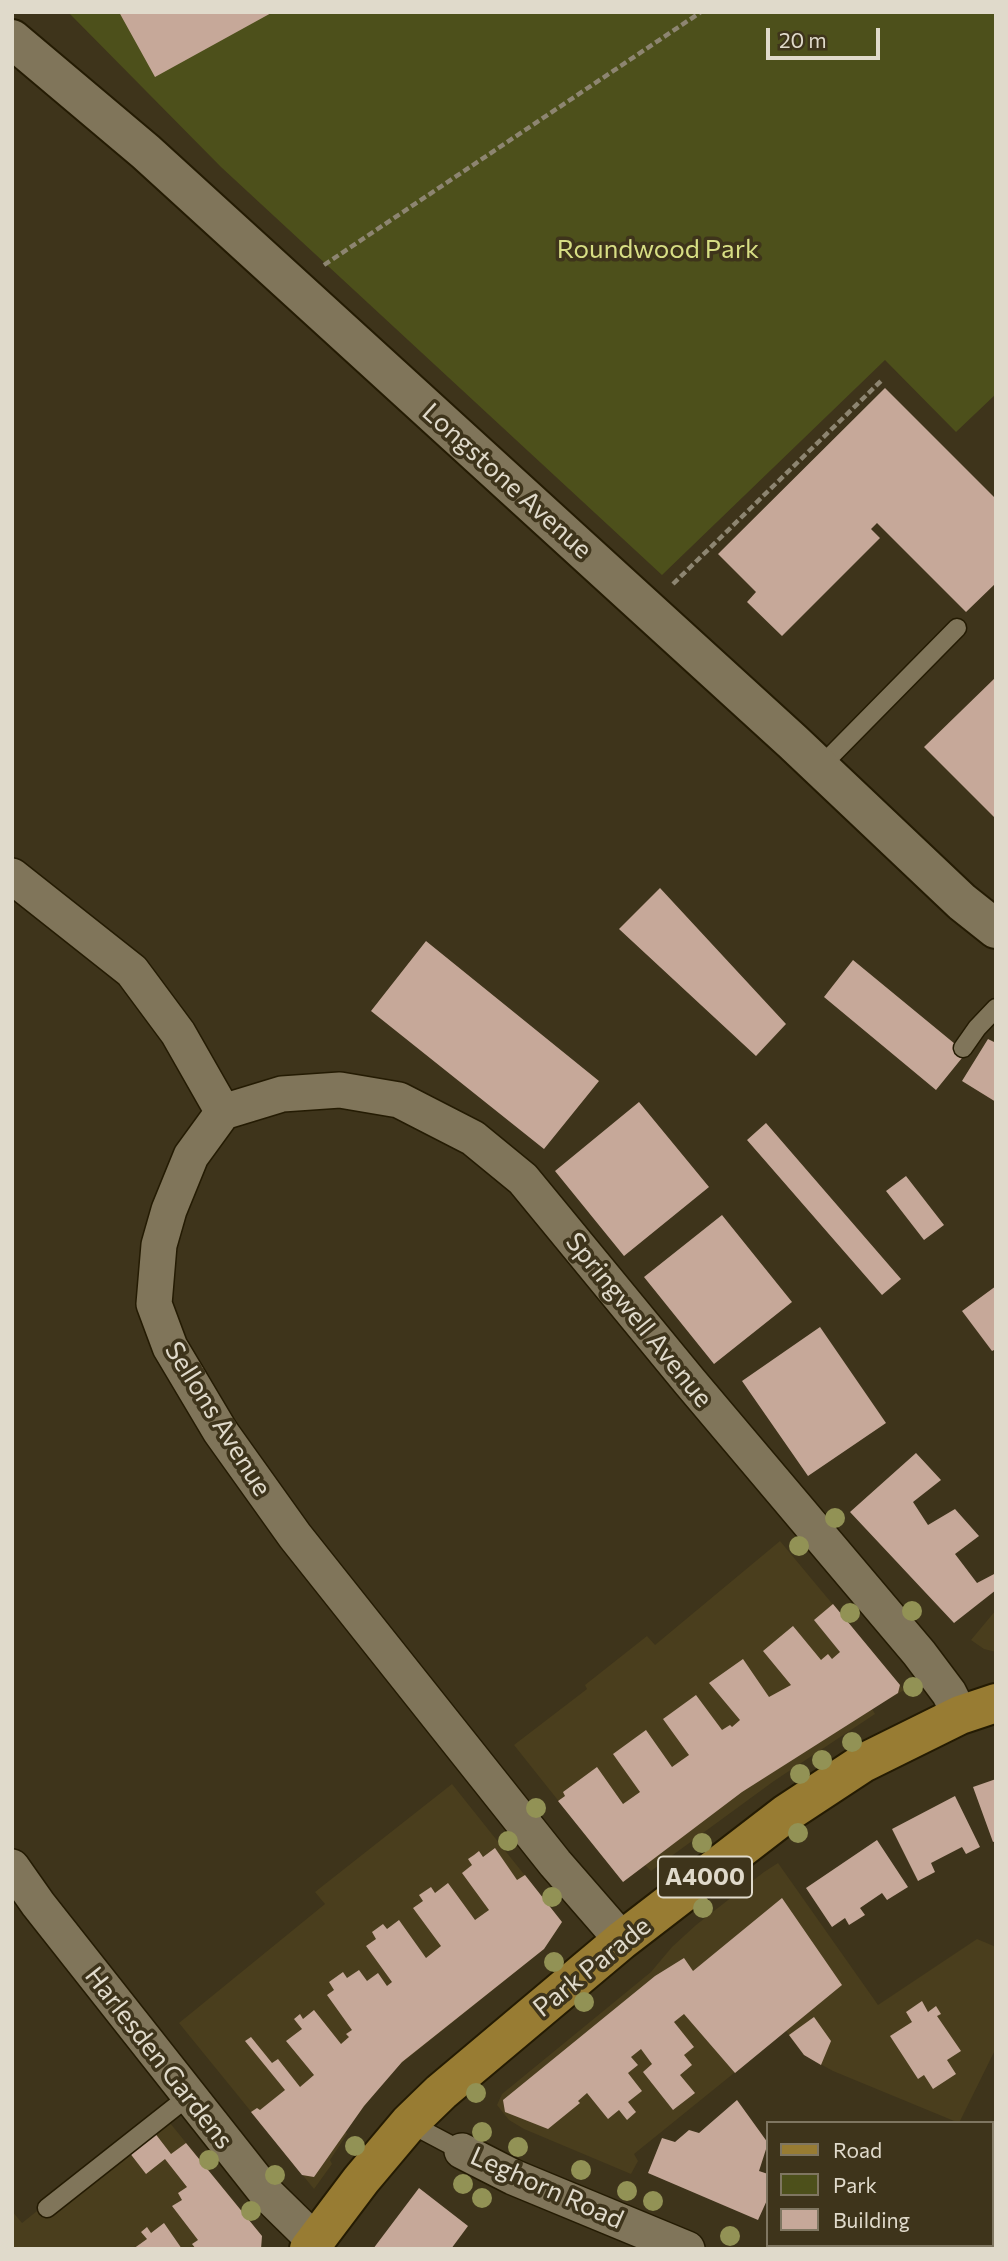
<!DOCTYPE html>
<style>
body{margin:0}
#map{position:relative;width:1008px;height:2261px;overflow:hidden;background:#3e341b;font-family:Commissioner,sans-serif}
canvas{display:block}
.frame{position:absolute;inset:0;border:14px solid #e0dacb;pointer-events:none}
.legend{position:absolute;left:766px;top:2121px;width:228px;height:126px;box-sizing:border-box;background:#3e341b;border:2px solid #7f7661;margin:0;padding:9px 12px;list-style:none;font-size:21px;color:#e0dacb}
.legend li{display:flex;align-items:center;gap:14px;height:35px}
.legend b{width:35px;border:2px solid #7f7661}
.scale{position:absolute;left:766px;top:28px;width:114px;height:32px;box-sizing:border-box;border:4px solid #e0dacb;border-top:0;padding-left:9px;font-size:21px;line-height:24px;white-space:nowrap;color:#e0dacb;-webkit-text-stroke:5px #3e341b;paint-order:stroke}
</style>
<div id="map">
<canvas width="1008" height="2261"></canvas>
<div class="frame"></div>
<ul class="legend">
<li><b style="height:9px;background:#987c33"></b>Road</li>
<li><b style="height:19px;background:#4d501b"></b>Park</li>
<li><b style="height:19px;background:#c6a899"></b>Building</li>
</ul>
<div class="scale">20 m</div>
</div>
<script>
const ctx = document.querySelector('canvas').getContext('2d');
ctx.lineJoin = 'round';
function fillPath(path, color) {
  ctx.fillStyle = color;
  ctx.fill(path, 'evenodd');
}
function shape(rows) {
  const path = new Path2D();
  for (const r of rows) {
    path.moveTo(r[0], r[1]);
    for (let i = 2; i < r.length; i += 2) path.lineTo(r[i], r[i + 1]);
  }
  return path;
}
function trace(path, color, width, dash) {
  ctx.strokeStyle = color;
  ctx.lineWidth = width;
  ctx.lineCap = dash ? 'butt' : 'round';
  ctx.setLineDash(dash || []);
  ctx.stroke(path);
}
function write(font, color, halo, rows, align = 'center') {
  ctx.font = font + ' Commissioner,sans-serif';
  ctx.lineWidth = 7;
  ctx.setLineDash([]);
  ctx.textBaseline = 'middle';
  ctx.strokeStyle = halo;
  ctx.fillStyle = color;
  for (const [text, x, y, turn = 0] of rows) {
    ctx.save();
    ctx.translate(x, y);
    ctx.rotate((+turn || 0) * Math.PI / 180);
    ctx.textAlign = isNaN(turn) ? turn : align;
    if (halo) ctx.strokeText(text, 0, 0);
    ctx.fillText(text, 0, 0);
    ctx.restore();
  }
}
const built = shape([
 [780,1541,904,1690,872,1709,875,1714,774,1781,651,1871,645,1865,623,1882,514,1745,587,1689,585,1685,647,1636,655,1645],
 [996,1610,996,1652,984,1649,971,1640],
 [452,1784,562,1922,544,1949,393,2070,345,2131,347,2134,330,2160,332,2164,314,2189,179,2023,325,1904,315,1892],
 [778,1863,878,2005,977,1939,996,1947,996,2048,959,2123,833,2071,804,2055,786,2031,634,2154,638,2161,631,2174,524,2129,509,2120,497,2105,502,2094,651,1972,672,1947,696,1925,764,1872],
 [161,2112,262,2236,261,2249,12,2249,12,2211,22,2223]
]);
const green = shape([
 [68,12,996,12,996,394,956,432,885,360,662,575,221,167]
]);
const building = shape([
 [119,12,273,12,155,77],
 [885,388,996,499,996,583,966,612,877,523,871,529,880,538,782,636,747,602,756,592,718,554],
 [996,677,996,819,924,747],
 [660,888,786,1024,756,1056,619,929],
 [426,941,599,1081,544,1149,371,1011],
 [853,960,966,1053,936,1090,824,997],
 [988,1039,996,1043,996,1102,962,1081],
 [639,1102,709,1187,624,1256,555,1171],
 [766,1123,901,1279,882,1295,747,1140],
 [906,1176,944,1225,924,1240,886,1191],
 [722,1215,792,1302,714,1364,644,1277],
 [996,1286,996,1349,992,1351,962,1311],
 [820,1327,886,1423,808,1476,742,1381],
 [916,1453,941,1480,913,1502,928,1525,955,1509,979,1536,955,1554,977,1583,996,1573,996,1590,954,1623,850,1512],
 [833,1604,900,1685,898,1693,742,1792,623,1882,558,1801,565,1796,563,1792,597,1767,623,1804,633,1797,640,1792,613,1754,646,1730,672,1767,689,1755,663,1719,696,1695,722,1730,730,1725,732,1727,740,1720,709,1683,743,1659,769,1697,791,1685,763,1651,793,1626,821,1660,828,1654,832,1659,840,1652,814,1620],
 [996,1779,996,1841,993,1842,973,1787],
 [955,1796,980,1847,966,1854,962,1847,931,1863,935,1872,918,1881,892,1829],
 [877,1840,908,1887,887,1900,882,1893,860,1908,865,1915,849,1925,845,1918,832,1927,806,1888],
 [495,1848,517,1880,525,1875,562,1922,544,1949,402,2062,364,2106,314,2177,302,2175,251,2112,257,2108,260,2110,285,2090,245,2041,251,2037,272,2063,278,2059,300,2087,314,2075,286,2041,302,2029,294,2019,300,2014,303,2019,314,2010,341,2044,349,2037,346,2034,352,2030,327,1995,334,1990,329,1982,343,1972,347,1978,359,1970,367,1981,378,1973,387,1986,392,1982,366,1946,376,1939,372,1932,383,1924,387,1929,399,1920,426,1958,441,1946,413,1908,423,1901,419,1895,431,1887,435,1893,448,1883,475,1920,489,1910,462,1873,472,1865,468,1859,474,1855,479,1851,483,1857],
 [782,1898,842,1985,735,2073,684,2014,674,2022,694,2047,684,2055,692,2065,680,2075,695,2093,673,2110,643,2072,652,2064,641,2049,631,2057,638,2065,628,2073,642,2091,628,2102,636,2112,627,2120,619,2110,608,2119,587,2093,578,2101,580,2103,548,2129,505,2112,503,2100,655,1976,684,1958,693,1971],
 [922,2001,928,2012,936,2006,941,2014,937,2016,961,2051,947,2060,956,2074,933,2089,924,2075,918,2079,890,2036,912,2022,906,2012],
 [814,2017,831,2041,821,2065,804,2055,789,2035],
 [737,2100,768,2143,759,2171,768,2174,768,2198,758,2220,648,2173,662,2138,675,2142,689,2130,699,2133],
 [154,2132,171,2154,186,2143,262,2236,261,2249,196,2249,192,2244,198,2240,172,2206,182,2200,178,2193,187,2187,165,2159,146,2174,129,2152],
 [419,2188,468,2226,451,2249,373,2249],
 [164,2223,182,2249,133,2249,147,2239,141,2232,147,2227,151,2233]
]);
const path = shape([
 [324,265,701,12],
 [673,584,883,379]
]);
const lane = shape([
 [819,768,957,628],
 [963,1048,977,1028,996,1008],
 [409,2123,462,2151],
 [47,2208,189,2096]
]);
const street = shape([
 [12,876,132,971,178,1033,223,1112],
 [223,1112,282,1094,340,1090,399,1100,473,1138,523,1179,690,1382,919,1653,949,1693,960,1715],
 [223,1112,191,1156,169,1210,159,1245,154,1304,170,1347,220,1431,295,1536,555,1863,622,1940],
 [12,1867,38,1904,267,2194,315,2241],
 [462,2151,513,2177,687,2249]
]);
const secondary = shape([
 [12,39,146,152,793,742,962,902,996,929]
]);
const primary = shape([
 [309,2249,361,2180,409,2123,441,2092,622,1940,787,1813,863,1763,960,1715,996,1703]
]);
const trees = [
 [835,1518],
 [799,1546],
 [912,1611],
 [850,1613],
 [913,1687],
 [852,1742],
 [822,1760],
 [800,1774],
 [536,1808],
 [798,1833],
 [508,1841],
 [702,1843],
 [667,1873],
 [552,1897],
 [703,1908],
 [554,1962],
 [584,2002],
 [476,2093],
 [482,2132],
 [355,2146],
 [518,2147],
 [209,2160],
 [581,2170],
 [275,2175],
 [463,2184],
 [627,2191],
 [482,2198],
 [653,2201],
 [251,2211],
 [730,2236]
];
const shields = [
 [705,1877,94]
];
const shieldNames = [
 ["A4000",705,1877]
];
const parkNames = [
 ["Roundwood Park",658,249]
];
const streetNames = [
 ["Longstone Avenue",507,481,42],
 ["Springwell Avenue",639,1320,51],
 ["Sellons Avenue",218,1419,58],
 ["Park Parade",592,1967,-39],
 ["Harlesden Gardens",159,2058,52],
 ["Leghorn Road",547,2188,24]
];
fillPath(built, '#4a3e1d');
fillPath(green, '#4d501b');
fillPath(building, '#c6a899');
trace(lane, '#241b03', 21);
trace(street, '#241b03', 38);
trace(secondary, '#241b03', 42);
trace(primary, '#241b03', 42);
trace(path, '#8d8571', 4.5, [7, 3.5]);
trace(lane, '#80755a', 18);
trace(street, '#80755a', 35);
trace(secondary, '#80755a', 38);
trace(primary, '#987c33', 38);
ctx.fillStyle = '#929255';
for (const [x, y] of trees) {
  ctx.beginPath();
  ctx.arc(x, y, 10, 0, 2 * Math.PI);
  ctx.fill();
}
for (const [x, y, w] of shields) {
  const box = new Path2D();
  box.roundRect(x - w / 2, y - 20.5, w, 41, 5);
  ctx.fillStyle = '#3e341b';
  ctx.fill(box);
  trace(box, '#e0dacb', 2);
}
write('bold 24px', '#e0dacb', null, shieldNames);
write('26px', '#d7de84', '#3e341b', parkNames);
write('26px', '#e0dacb', '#3e341b', streetNames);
</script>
